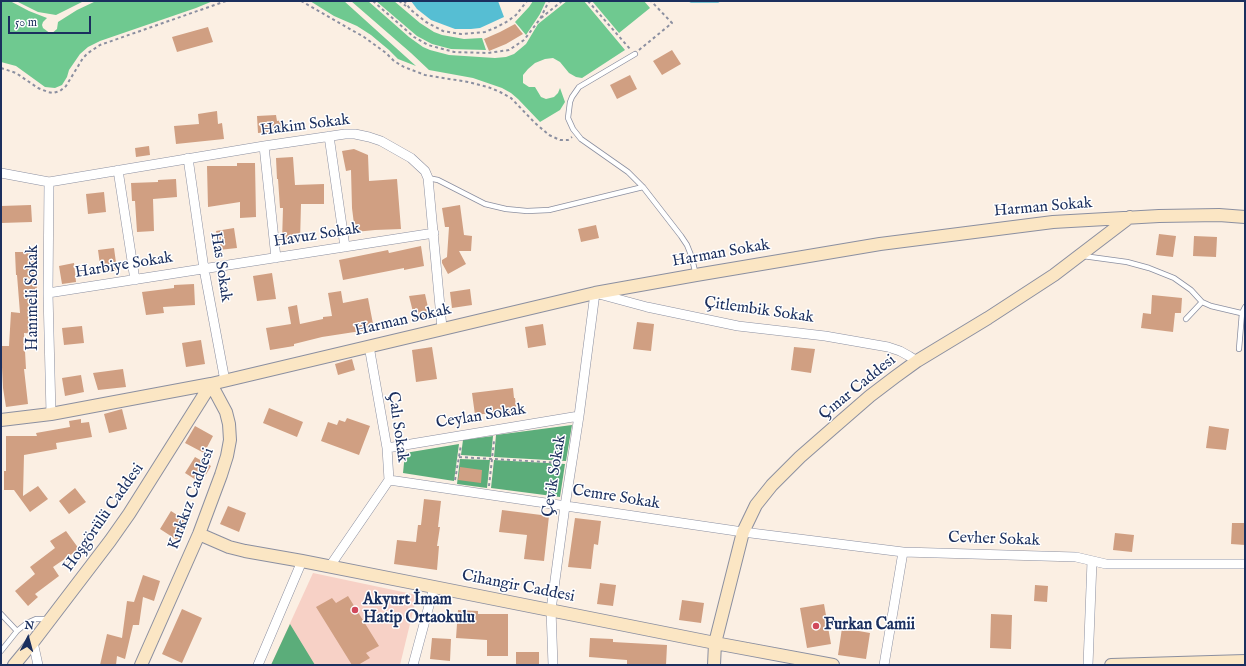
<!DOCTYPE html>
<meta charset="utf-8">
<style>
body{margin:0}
#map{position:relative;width:1246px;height:666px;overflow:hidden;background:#fbefe3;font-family:"IM FELL English",serif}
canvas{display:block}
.frame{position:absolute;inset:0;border:2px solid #1b2f5e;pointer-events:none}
.north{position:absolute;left:8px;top:618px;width:40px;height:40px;-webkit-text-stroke:3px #fff;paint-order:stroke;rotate:6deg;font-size:11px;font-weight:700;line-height:16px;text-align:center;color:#1b2f5e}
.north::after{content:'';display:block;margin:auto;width:14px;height:18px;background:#1b2f5e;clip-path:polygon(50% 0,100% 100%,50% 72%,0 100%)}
.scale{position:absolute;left:8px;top:16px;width:83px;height:18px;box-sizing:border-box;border:2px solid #1b2f5e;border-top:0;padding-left:5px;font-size:12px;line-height:14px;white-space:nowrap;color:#1b2f5e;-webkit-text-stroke:3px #fff;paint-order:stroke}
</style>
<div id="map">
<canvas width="1246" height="666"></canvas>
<div class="frame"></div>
<div class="north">N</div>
<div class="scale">50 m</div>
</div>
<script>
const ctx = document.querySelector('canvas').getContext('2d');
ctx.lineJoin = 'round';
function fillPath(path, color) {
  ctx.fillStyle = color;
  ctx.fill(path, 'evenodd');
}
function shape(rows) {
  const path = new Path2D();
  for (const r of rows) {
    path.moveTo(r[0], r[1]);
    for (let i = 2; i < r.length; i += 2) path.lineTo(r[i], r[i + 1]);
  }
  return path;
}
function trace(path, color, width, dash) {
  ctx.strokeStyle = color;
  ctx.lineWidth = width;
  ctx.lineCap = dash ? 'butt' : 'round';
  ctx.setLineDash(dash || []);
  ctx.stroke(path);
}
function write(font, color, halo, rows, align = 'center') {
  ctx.font = font + ' "IM FELL English",serif';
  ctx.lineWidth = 3;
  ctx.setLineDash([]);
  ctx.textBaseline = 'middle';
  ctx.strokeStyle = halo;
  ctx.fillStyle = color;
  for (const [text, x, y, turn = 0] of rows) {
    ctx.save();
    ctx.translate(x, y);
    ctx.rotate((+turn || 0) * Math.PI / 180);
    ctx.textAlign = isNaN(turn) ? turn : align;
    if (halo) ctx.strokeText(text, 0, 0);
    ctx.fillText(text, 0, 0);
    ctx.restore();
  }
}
const built = shape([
 [313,573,417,595,400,665,271,665]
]);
const green = shape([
 [1,1,10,1,29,11,47,18,43,22,42,25,43,28,51,34,57,29,58,22,77,10,96,1,213,1,196,8,100,41,88,47,80,54,69,70,67,77,62,85,55,88,45,87,16,66,1,62],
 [16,1,84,1,56,15,38,12],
 [310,1,344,1,416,66,398,59,389,50,371,35,357,26,334,16],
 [351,1,368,1,409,37,423,47,430,50,449,55,495,58,506,57,514,54,526,44,538,24,567,1,584,1,625,50,582,78,576,77,569,73,560,62,553,58,545,59,535,63,528,69,523,75,523,83,529,87,535,87,541,97,546,99,554,97,558,93,560,88,565,102,560,110,540,122,518,99,511,93,502,88,473,78,429,70,411,53],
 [376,1,394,1,420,23,434,32,442,35,464,39,482,38,486,50,451,49,432,44,417,36],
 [533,1,546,1,540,14,526,35,515,22,529,7],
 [592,1,644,1,650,8,619,33]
]);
const forest = shape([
 [572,425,566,461,494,457,496,435],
 [493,436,491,457,461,455,463,440],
 [459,444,454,481,403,473,405,453],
 [460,459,490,460,487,488,457,484],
 [494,460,565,464,560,497,491,488],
 [290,624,315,665,271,665]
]);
const water = shape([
 [411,1,498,1,504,17,480,28,471,29,455,29,431,20,417,9]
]);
const stream = shape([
 [691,1,718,1]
]);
const building = shape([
 [515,24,523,34,506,44,489,51,484,39,500,32],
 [208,27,213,42,177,52,172,37],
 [672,50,681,64,662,75,653,61],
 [630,75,637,89,617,99,610,85],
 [217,111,218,124,222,123,224,139,176,144,174,126,199,124,198,114],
 [276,115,277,121,282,120,283,131,258,133,257,116],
 [149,146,150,155,136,157,135,148],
 [354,149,368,155,369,181,397,179,401,229,375,230,355,232,352,208,351,170,346,171,342,151],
 [293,157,295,185,324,184,324,204,301,204,300,242,282,242,283,208,280,208,278,179,277,179,276,158],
 [237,163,255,163,256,217,240,218,240,202,208,207,207,166,237,166],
 [176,179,177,197,153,199,154,231,137,232,135,201,132,201,131,183,158,182,158,180],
 [104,192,106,212,88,214,86,194],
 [31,205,32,222,1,223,1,206],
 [460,205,464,235,472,236,471,251,459,251,466,264,448,274,442,263,442,260,447,257,449,227,445,227,442,208],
 [596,225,599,238,581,242,578,229],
 [234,228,237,248,219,250,216,231],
 [1159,234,1176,236,1173,257,1156,255],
 [1194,236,1217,237,1216,257,1193,256],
 [421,246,424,266,404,270,404,268,343,280,339,260,388,250,389,253],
 [114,248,117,270,101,272,98,250],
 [15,252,34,252,34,278,36,278,38,301,36,334,24,333,26,369,24,369,28,404,6,407,3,388,1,346,9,346,11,312,20,313,17,275,16,275],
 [74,263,76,282,62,284,59,266],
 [272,273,276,299,257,301,253,276],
 [194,284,195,305,163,307,164,313,146,315,142,292,174,288,174,285],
 [470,289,472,305,452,308,450,292],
 [341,291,343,303,368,298,374,329,322,337,294,344,294,346,270,350,266,328,291,324,288,307,297,305,300,324,323,319,323,317,332,316,328,293],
 [425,294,430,316,415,320,409,296],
 [1152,295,1182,298,1181,313,1175,313,1173,332,1141,328,1143,313,1151,314],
 [637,322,654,324,651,351,633,349],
 [543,324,546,345,528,348,525,327],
 [82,326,84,343,64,345,62,328],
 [201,340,205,364,186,367,182,343],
 [432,347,437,379,416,382,412,350],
 [794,347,815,349,811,373,791,370],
 [352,359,355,370,338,375,335,364],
 [123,369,126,387,98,390,93,373],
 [81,375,84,392,65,396,62,378],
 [513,388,514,398,515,398,517,414,501,416,500,412,475,415,472,393],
 [269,408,303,422,297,437,263,423],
 [122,409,127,429,109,433,104,414],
 [347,418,370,426,359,455,321,441,328,422,337,425,339,420,345,422],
 [81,419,81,423,89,422,92,437,56,443,57,449,24,455,23,496,38,486,48,499,30,512,14,490,4,490,4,471,6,471,6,436,37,436,36,433,70,427,69,421],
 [195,426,213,436,204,453,185,443],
 [1209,426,1229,429,1226,450,1206,448],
 [195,457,211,466,201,483,185,473],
 [460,467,482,470,481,483,458,480],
 [75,488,86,502,69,514,59,501],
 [424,499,441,501,438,527,440,527,437,546,439,546,437,570,394,564,397,540,416,542,418,525,421,525],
 [228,506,246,513,239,532,220,524],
 [502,510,549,516,544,561,524,559,527,535,499,532],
 [171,511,188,522,177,540,160,529],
 [575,518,601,521,598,545,594,544,591,569,568,567],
 [1232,523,1245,523,1245,545,1231,544],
 [66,531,79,549,53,567,59,576,35,594,38,597,28,606,15,591,35,574,30,567,55,548,50,541],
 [1115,533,1134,535,1132,552,1113,550],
 [143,575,160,581,154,601,143,597,139,625,133,625,125,659,117,656,116,665,100,665,107,634,122,638,127,601,134,602],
 [600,583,616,585,613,606,597,604],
 [1035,585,1048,586,1047,602,1034,601],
 [348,596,379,646,366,653,370,658,358,665,352,665,316,607,332,598,336,603],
 [682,600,704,603,701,623,679,620],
 [824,604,831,644,807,648,800,608],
 [182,609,202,618,182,663,162,654],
 [458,610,478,611,478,614,508,614,508,656,487,656,487,640,456,638],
 [991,614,1012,615,1011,649,990,648],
 [842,628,870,633,866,659,838,655],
 [432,638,451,639,450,661,430,659],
 [590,638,613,639,613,642,667,645,666,665,627,664,627,660,589,657],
 [516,652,539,652,539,665,516,665]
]);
const path = shape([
 [301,1,364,37,386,53,394,61,404,67,425,75,468,82,488,87,500,92,511,98,535,123,549,135,560,140,568,140,572,137],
 [373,1,414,37,428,45,454,52,488,53,509,50,524,40,540,19,549,1],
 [399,1,406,6],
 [404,1,411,10,426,22,443,31,461,34,485,32,497,27,508,21,516,15,527,1],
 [588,1,630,49],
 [541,18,562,1],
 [639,50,672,23,651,1],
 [1,68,16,73,38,88,48,92,53,93,60,91,66,86,83,58,88,53,100,45,226,1],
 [459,457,561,463],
 [455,480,461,445],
 [489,486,494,441]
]);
const lane = shape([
 [635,54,579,87,572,97,570,102,568,118,573,129,581,139,628,172,643,187,681,236,687,245,691,255,696,275],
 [428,178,438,180,485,204,506,209,527,211,549,210,643,187],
 [1083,256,1127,262,1149,268,1174,278,1191,290,1202,302,1211,306,1245,314],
 [1186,319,1202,302],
 [1239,349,1242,313,1245,307],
 [1,614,17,631],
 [1,651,17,631,27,623,36,619,49,619]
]);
const street = shape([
 [329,136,345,247],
 [264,146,276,258],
 [188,158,204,269,225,381],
 [118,170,135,280],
 [1,173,49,182,264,146,345,134,355,134,369,137,381,141,411,158,425,171,428,178,442,328],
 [49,182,48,293,51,414],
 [48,293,434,233],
 [387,448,579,416],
 [389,480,743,532,903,552,1076,557,1106,564,1245,564],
 [330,566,389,480,387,448,369,346],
 [33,642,38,665],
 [258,665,302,561],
 [413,665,434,587],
 [553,665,551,610,565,506,579,416,595,293,647,307,738,326,825,336,888,347,900,351,909,356,917,361],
 [884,665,903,552],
 [1088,665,1092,561]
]);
const secondary = shape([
 [1,420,51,414,211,384,595,293,696,275,880,244,1053,222,1159,216,1219,215,1245,217],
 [199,534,229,547,245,551,302,561,434,587,715,643,833,665],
 [14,665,33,642,110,541,129,514,211,384],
 [141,665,199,534,221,475,227,456,230,440,229,424,226,412,211,384],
 [714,665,715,643,743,532,756,505,772,485,800,457,832,429,870,396,895,377,917,361,988,318,1054,275,1130,217],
 [1111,665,1245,661]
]);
const markers = [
 [355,610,4,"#d1495b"],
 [816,626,4,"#d1495b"]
];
const streetNames = [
 ["Hakim Sokak",305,126,-7],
 ["Harman Sokak",1043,208,-5],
 ["Havuz Sokak",317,236,-9],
 ["Harman Sokak",721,254,-10],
 ["Harbiye Sokak",124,266,-9],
 ["Has Sokak",220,267,81],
 ["Hanımeli Sokak",34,298,-90],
 ["Çitlembik Sokak",759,311,8],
 ["Harman Sokak",403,321,-13],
 ["Çınar Caddesi",858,388,-39],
 ["Ceylan Sokak",481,417,-9],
 ["Çalı Sokak",397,427,82],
 ["Çevik Sokak",555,476,-81],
 ["Cemre Sokak",616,498,9],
 ["Kırkkız Caddesi",192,499,-70],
 ["Hoşgörülü Caddesi",104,518,-55],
 ["Cevher Sokak",994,540,2],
 ["Cihangir Caddesi",518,587,11]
];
const poiNames = [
 ["Akyurt İmam",363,601],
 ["Hatip Ortaokulu",363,619],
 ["Furkan Camii",824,626]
];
fillPath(built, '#f7d1c6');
fillPath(green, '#6fc990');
fillPath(forest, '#5bad7a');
fillPath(water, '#56bed3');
trace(stream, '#56bed3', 3.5);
fillPath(building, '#d09f82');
trace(lane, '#8b8fa0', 6);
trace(street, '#8b8fa0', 10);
trace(secondary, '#8b8fa0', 14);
trace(path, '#8b8fa0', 2, [3, 3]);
trace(lane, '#fff', 4.5);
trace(street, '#fff', 9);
trace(secondary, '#fbe6c4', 12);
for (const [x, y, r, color] of markers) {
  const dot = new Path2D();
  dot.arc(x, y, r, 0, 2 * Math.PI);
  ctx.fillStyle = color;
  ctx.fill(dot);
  trace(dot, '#fff', 1.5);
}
write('16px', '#1b2f5e', '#fff', streetNames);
write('bold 16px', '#1b2f5e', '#fff', poiNames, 'left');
</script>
